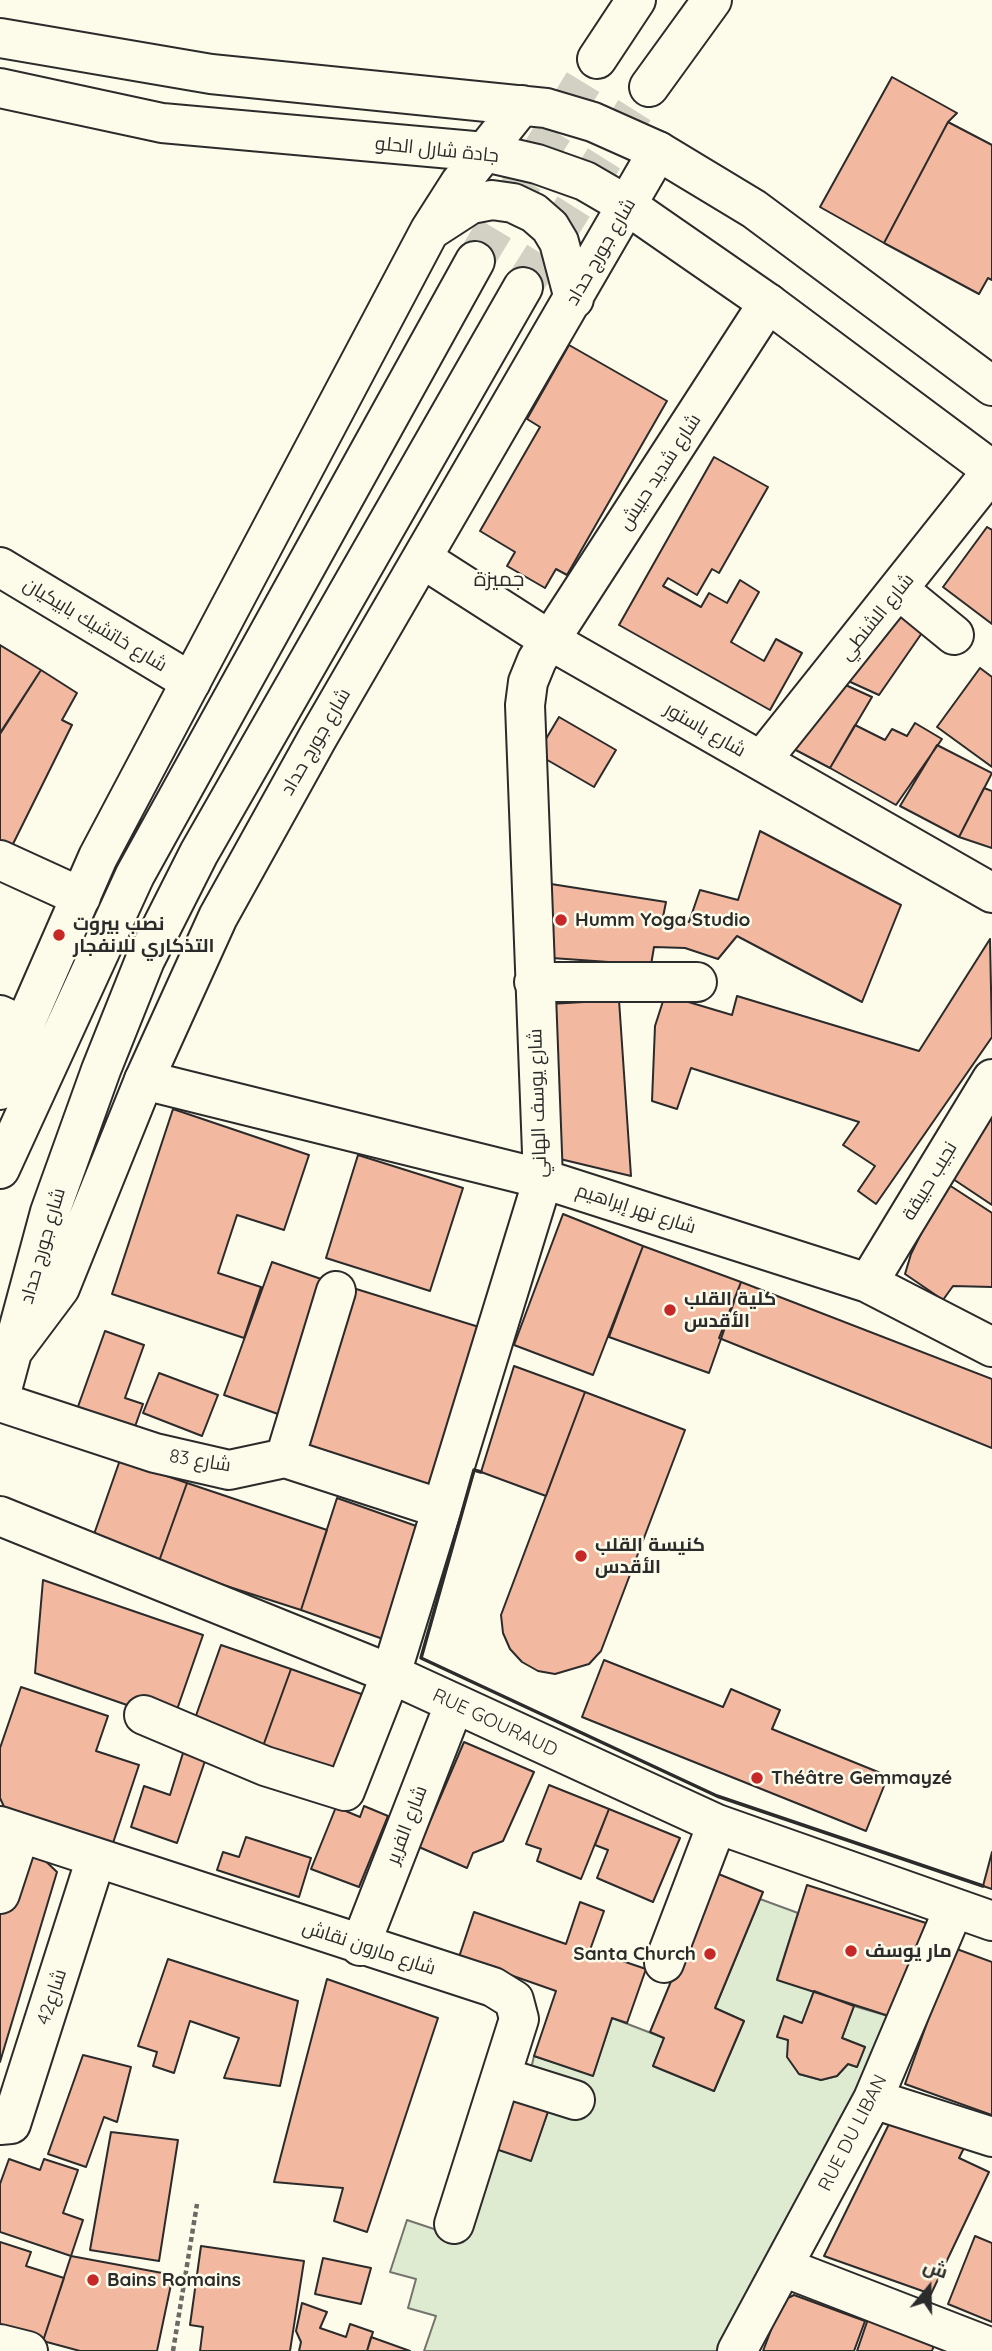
<!DOCTYPE html>
<meta charset="utf-8">
<style>
body{margin:0}
#map{position:relative;width:992px;height:2351px;overflow:hidden;background:#fdfbea;font-family:Quicksand,Cairo,sans-serif}
canvas{display:block}
.north{position:absolute;left:894px;top:2253px;width:70px;height:70px;-webkit-text-stroke:5px #fdfbea;paint-order:stroke;rotate:19deg;font-size:19px;font-weight:700;line-height:28px;text-align:center;color:#2b2b2b}
.north::after{content:'';display:block;margin:auto;width:24px;height:32px;background:#2b2b2b;clip-path:polygon(50% 0,100% 100%,50% 72%,0 100%)}
</style>
<div id="map">
<canvas width="992" height="2351"></canvas>
<div class="north">ش</div>
</div>
<script>
const ctx = document.querySelector('canvas').getContext('2d');
ctx.lineJoin = 'round';
function fillPath(path, color) {
  ctx.fillStyle = color;
  ctx.fill(path, 'evenodd');
}
function shape(rows) {
  const path = new Path2D();
  for (const r of rows) {
    path.moveTo(r[0], r[1]);
    for (let i = 2; i < r.length; i += 2) path.lineTo(r[i], r[i + 1]);
  }
  return path;
}
function trace(path, color, width, dash) {
  ctx.strokeStyle = color;
  ctx.lineWidth = width;
  ctx.lineCap = dash ? 'butt' : 'round';
  ctx.setLineDash(dash || []);
  ctx.stroke(path);
}
function write(font, color, halo, rows, align = 'center') {
  ctx.font = font + ' Quicksand,Cairo,sans-serif';
  ctx.lineWidth = 5;
  ctx.setLineDash([]);
  ctx.textBaseline = 'middle';
  ctx.strokeStyle = halo;
  ctx.fillStyle = color;
  for (const [text, x, y, turn = 0] of rows) {
    ctx.save();
    ctx.translate(x, y);
    ctx.rotate((+turn || 0) * Math.PI / 180);
    ctx.textAlign = isNaN(turn) ? turn : align;
    if (halo) ctx.strokeText(text, 0, 0);
    ctx.fillText(text, 0, 0);
    ctx.restore();
  }
}
const green = shape([
 [760,1899,798,1913,777,1979,814,1991,802,2023,784,2017,777,2036,788,2040,788,2057,799,2074,821,2080,837,2076,848,2064,857,2067,865,2047,842,2038,854,2006,895,2018,718,2351,424,2351,436,2316,408,2308,416,2279,390,2272,407,2220,458,2237,487,2146,531,2160,552,2100,526,2091,534,2056,593,2075,612,2018,664,2038,653,2066,714,2091,744,2021,715,2008,760,1899]
]);
const building = shape([
 [892,77,957,113,948,122,884,243,820,207,892,77],
 [948,122,992,145,992,280,988,278,979,294,884,243,948,122],
 [569,345,667,401,567,575,556,569,545,588,507,566,515,552,480,531,540,427,527,419,569,345],
 [714,457,768,487,719,573,712,569,697,595,668,578,663,586,701,607,709,593,727,603,740,580,759,592,731,642,764,661,776,639,802,653,770,710,619,625,714,457],
 [987,527,992,530,992,624,943,587,987,527],
 [897,613,924,630,879,695,846,680,897,613],
 [0,645,41,670,0,733,0,645],
 [980,668,992,677,992,767,937,727,980,668],
 [41,670,77,693,62,720,72,725,10,850,0,845,0,734,41,670],
 [839,682,872,697,830,768,790,747,839,682],
 [559,717,616,750,594,787,537,754,559,717],
 [915,723,942,739,896,805,830,768,855,725,885,740,892,729,907,736,915,723],
 [937,745,992,773,959,837,900,806,937,745],
 [984,788,992,791,992,848,959,837,984,788],
 [760,831,901,905,862,1002,737,936,718,959,685,948,654,947,651,965,552,958,551,884,666,902,663,917,689,922,700,890,738,900,760,831],
 [990,939,992,1037,876,1204,858,1191,875,1166,843,1145,859,1122,691,1068,677,1109,652,1101,655,1026,665,995,732,1015,737,996,919,1051,990,939],
 [619,1000,631,1176,560,1159,549,1004,619,1000],
 [173,1109,309,1155,284,1230,237,1215,218,1273,261,1287,244,1338,112,1294,173,1109],
 [990,1115,992,1116,992,1205,950,1177,990,1115],
 [358,1155,463,1188,430,1291,326,1258,358,1155],
 [946,1183,992,1213,992,1287,953,1286,943,1300,905,1274,911,1254,946,1183],
 [563,1214,643,1246,593,1375,514,1345,563,1214],
 [643,1246,741,1282,709,1373,609,1337,643,1246],
 [272,1262,327,1281,278,1414,224,1395,272,1262],
 [741,1282,992,1379,992,1448,719,1338,741,1282],
 [353,1288,479,1327,430,1487,304,1449,353,1288],
 [105,1331,144,1345,125,1398,143,1404,132,1435,75,1415,105,1331],
 [514,1366,585,1392,546,1496,481,1472,514,1366],
 [159,1373,218,1395,202,1436,143,1413,159,1373],
 [585,1392,685,1430,601,1651,589,1664,555,1674,538,1671,522,1662,510,1649,503,1633,501,1615,585,1392],
 [120,1460,187,1483,158,1564,92,1540,120,1460],
 [187,1483,327,1530,301,1610,158,1564,187,1483],
 [337,1498,422,1528,383,1639,301,1610,337,1498],
 [43,1580,203,1635,173,1721,35,1673,43,1580],
 [221,1645,291,1669,262,1749,193,1724,221,1645],
 [604,1660,723,1707,731,1689,780,1710,772,1729,888,1776,866,1831,582,1717,604,1660],
 [291,1669,367,1696,338,1779,262,1749,291,1669],
 [21,1687,108,1716,96,1751,139,1765,112,1846,6,1811,0,1798,0,1748,21,1687],
 [464,1742,534,1772,503,1841,473,1853,467,1868,419,1847,464,1742],
 [183,1753,205,1761,177,1843,131,1827,144,1786,170,1795,183,1753],
 [549,1785,609,1809,581,1879,537,1861,541,1849,526,1844,549,1785],
 [364,1806,388,1816,359,1887,311,1869,336,1807,360,1817,364,1806],
 [609,1809,680,1838,653,1902,597,1878,608,1850,595,1845,609,1809],
 [246,1837,311,1858,299,1897,217,1870,223,1852,239,1857,246,1837],
 [36,1852,57,1872,0,2062,0,1902,13,1875,36,1852],
 [992,1852,992,1889,983,1886,992,1852],
 [716,1873,763,1892,715,2008,744,2021,714,2091,653,2066,664,2038,650,2032,716,1873],
 [807,1885,926,1923,895,2018,777,1980,807,1885],
 [580,1902,604,1911,590,1950,646,1969,627,2023,612,2018,593,2076,534,2056,556,1991,459,1957,474,1912,566,1944,580,1902],
 [954,1948,992,1962,992,2115,905,2084,954,1948],
 [168,1959,298,2001,280,2086,224,2078,239,2038,190,2021,174,2073,153,2066,157,2052,138,2046,168,1959],
 [327,1979,438,2018,367,2232,334,2221,343,2188,274,2182,327,1979],
 [814,1991,854,2006,842,2038,865,2047,857,2067,848,2064,837,2076,821,2080,799,2074,787,2057,788,2040,777,2037,784,2016,802,2023,814,1991],
 [83,2055,131,2067,117,2122,104,2117,86,2167,48,2154,83,2055],
 [508,2085,552,2100,531,2161,487,2146,508,2085],
 [892,2118,966,2144,959,2158,989,2172,931,2294,824,2256,892,2118],
 [111,2132,178,2140,159,2261,90,2250,111,2132],
 [9,2159,40,2170,44,2159,78,2170,63,2213,83,2220,71,2256,0,2232,0,2184,9,2159],
 [975,2236,992,2243,992,2322,948,2304,975,2236],
 [0,2242,31,2252,26,2266,64,2278,43,2341,0,2330,0,2242],
 [201,2246,304,2261,290,2351,200,2351,203,2327,190,2325,201,2246],
 [71,2256,173,2275,157,2351,80,2351,43,2341,71,2256],
 [323,2258,371,2268,361,2304,315,2294,323,2258],
 [794,2295,865,2321,854,2351,763,2351,782,2301,794,2295],
 [302,2303,327,2312,320,2328,346,2337,350,2324,373,2332,367,2351,299,2351,301,2342,296,2331,302,2303],
 [868,2319,935,2342,932,2351,857,2351,868,2319],
 [371,2337,410,2351,367,2351,371,2337]
]);
const majorTunnel = shape([
 [475,261,597,59],
 [523,287,649,87]
]);
const path = shape([
 [173,2351,197,2204]
]);
const minor = shape([
 [423,559,551,641,992,893],
 [0,567,191,682],
 [897,593,910,599,954,635],
 [761,761,992,471],
 [0,860,81,897],
 [534,982,697,982],
 [0,1015,24,1026],
 [144,1080,543,1179,868,1283,992,1347],
 [868,1283,992,1079],
 [0,1402,155,1453,229,1470,285,1458,442,1509],
 [285,1458,336,1291],
 [0,1516,391,1674,717,1824,992,1921],
 [144,1715,265,1766,345,1791,391,1674,543,1179,525,705,528,682,537,660,768,303],
 [0,1826,493,1987,514,2000,519,2019,454,2224],
 [0,1894,20,1833],
 [360,1946,454,1705],
 [664,1963,717,1824],
 [502,2077,575,2100],
 [873,2099,992,2137],
 [0,2125,11,2124,96,1858],
 [783,2267,992,2348],
 [0,2344,28,2351],
 [737,2351,873,2099,954,1908]
]);
const major = shape([
 [0,38,211,74,546,108,593,122,658,151,318,737,218,917,144,1080,60,1288,12,1352],
 [597,59,636,0],
 [649,87,712,0],
 [0,88,162,123,485,152,537,164,585,181,628,206],
 [434,228,471,204,492,200,513,203,534,213,550,227,559,242,574,299],
 [0,1090,24,1026,98,857,430,230,460,183,522,105],
 [0,1169,135,875,475,261],
 [0,1397,50,1212,101,1070,145,960,199,853,523,287]
]);
const highway = shape([
 [658,151,754,209,992,386],
 [628,206,768,303,992,470]
]);
const wall = shape([
 [481,1472,474,1470,421,1658,717,1796,983,1886]
]);
const markers = [
 [561,920,7,"#c62828"],
 [59,935,7,"#c62828"],
 [670,1310,7,"#c62828"],
 [581,1556,7,"#c62828"],
 [757,1778,7,"#c62828"],
 [851,1951,7,"#c62828"],
 [710,1954,7,"#c62828"],
 [93,2280,7,"#c62828"]
];
const streetNames = [
 ["جادة شارل الحلو",437,150,6],
 ["شارع جورج حداد",601,252,-60],
 ["شارع شديد حبيش",660,472,-57],
 ["شارع الشنطي",877,617,-51],
 ["شارع خاتشيك بابيكيان",95,625,31],
 ["شارع باستور",705,730,30],
 ["شارع جورج حداد",316,742,-60],
 ["شارع يوسف الهاني",538,1103,-92],
 ["نجيب حبيقة",930,1181,-59],
 ["شارع نهر إبراهيم",636,1209,18],
 ["شارع جورج حداد",43,1246,-74],
 ["شارع 83",200,1461,9],
 ["RUE GOURAUD",495,1723,25],
 ["شارع الفرير",407,1825,-69],
 ["شارع مارون نقاش",369,1948,18],
 ["شارع42",52,1997,-72],
 ["RUE DU LIBAN",853,2133,-63]
];
const poiNames = [
 ["Humm Yoga Studio",575,920],
 ["نصب بيروت",73,924],
 ["التذكاري للانفجار",73,946],
 ["كلية القلب",684,1299],
 ["الأقدس",684,1321],
 ["كنيسة القلب",595,1545],
 ["الأقدس",595,1567],
 ["Théâtre Gemmayzé",771,1778],
 ["مار يوسف",865,1951],
 ["Santa Church",696,1954,"right"],
 ["Bains Romains",107,2280]
];
const neighbourhoodNames = [
 ["جميزة",499,580]
];
fillPath(green, '#deebd1');
trace(green, '#74746e', 2);
fillPath(building, '#f2b8a0');
trace(building, '#2b2b2b', 2);
trace(majorTunnel, '#d3d1c4', 38, [38, 19]);
trace(minor, '#2b2b2b', 42);
trace(major, '#2b2b2b', 42);
trace(highway, '#2b2b2b', 42);
trace(path, '#6a6964', 4.5, [5, 3.5]);
trace(minor, '#fdfbea', 38);
trace(major, '#fdfbea', 38);
trace(highway, '#fdfbea', 38);
trace(wall, '#2b2b2b', 3.5);
for (const [x, y, r, color] of markers) {
  const dot = new Path2D();
  dot.arc(x, y, r, 0, 2 * Math.PI);
  ctx.fillStyle = color;
  ctx.fill(dot);
  trace(dot, '#fdfbea', 2.5);
}
write('19px', '#2b2b2b', '#fdfbea', streetNames);
write('bold 19px', '#2b2b2b', '#fdfbea', poiNames, 'left');
write('21px', '#2b2b2b', '#fdfbea', neighbourhoodNames);
</script>
